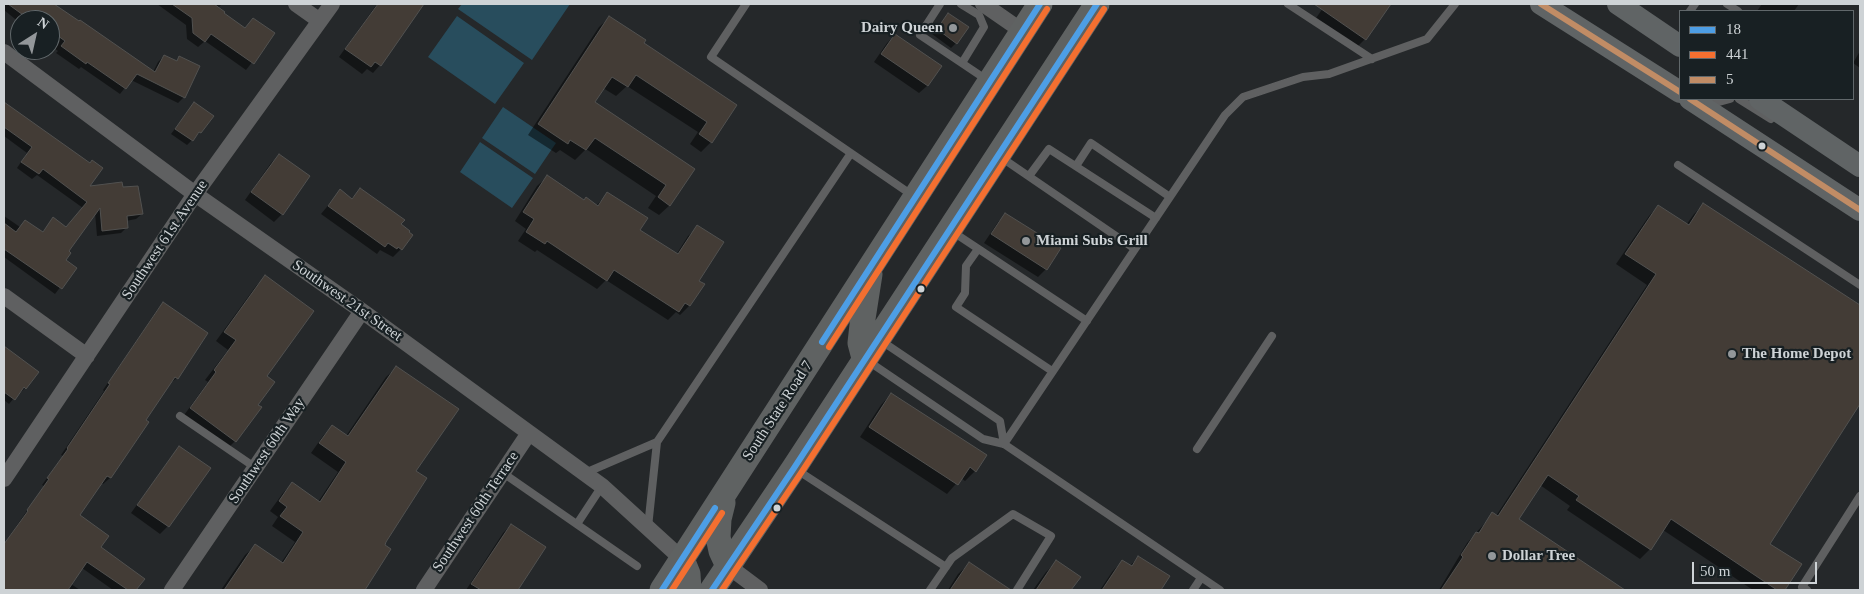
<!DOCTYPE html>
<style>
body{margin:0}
#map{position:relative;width:1864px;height:594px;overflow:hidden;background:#25282a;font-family:"Times New Roman",serif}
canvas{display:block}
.frame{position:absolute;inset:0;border:5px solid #ced3d6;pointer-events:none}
.legend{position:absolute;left:1679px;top:10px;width:175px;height:90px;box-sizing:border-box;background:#182023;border:1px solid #61686b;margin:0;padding:6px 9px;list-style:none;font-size:15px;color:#ced3d6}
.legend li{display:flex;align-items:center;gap:10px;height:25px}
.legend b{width:25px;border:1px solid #61686b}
.north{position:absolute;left:10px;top:10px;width:50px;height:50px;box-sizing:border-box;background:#182023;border:1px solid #61686b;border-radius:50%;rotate:35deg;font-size:14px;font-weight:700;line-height:20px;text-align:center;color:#ced3d6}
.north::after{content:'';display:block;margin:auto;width:18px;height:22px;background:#93979a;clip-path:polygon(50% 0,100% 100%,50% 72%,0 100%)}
.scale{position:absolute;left:1692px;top:562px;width:125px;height:22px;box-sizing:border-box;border:2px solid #ced3d6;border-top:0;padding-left:6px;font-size:15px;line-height:18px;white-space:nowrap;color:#ced3d6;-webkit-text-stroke:4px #182023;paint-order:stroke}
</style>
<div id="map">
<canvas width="1864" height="594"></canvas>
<div class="frame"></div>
<ul class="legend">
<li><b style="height:6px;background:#4d9ee5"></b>18</li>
<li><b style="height:6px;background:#f46f30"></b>441</li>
<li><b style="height:6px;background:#c18c65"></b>5</li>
</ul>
<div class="north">N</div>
<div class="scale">50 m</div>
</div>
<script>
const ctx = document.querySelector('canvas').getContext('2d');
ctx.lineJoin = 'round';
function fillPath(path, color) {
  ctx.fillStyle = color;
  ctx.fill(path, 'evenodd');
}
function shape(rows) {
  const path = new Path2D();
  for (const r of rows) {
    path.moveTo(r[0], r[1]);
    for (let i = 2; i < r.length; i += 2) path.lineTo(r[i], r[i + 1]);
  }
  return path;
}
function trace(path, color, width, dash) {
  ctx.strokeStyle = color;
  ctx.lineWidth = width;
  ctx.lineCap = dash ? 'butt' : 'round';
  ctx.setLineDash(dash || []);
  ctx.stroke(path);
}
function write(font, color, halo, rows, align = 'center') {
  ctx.font = font + ' "Times New Roman",serif';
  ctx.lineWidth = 4.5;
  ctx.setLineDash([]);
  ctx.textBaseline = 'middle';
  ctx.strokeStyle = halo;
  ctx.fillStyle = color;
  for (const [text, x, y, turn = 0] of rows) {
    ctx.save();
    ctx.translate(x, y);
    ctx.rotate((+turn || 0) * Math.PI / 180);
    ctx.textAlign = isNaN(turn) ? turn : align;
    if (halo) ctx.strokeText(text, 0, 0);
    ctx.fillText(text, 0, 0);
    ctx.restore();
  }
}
const green = shape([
 [462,4,570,4,532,60,458,9],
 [457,16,524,63,495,104,428,57],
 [503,107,556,143,535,174,482,138],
 [480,142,533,178,512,208,460,172]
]);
const shadow = shape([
 [4,4,57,4,55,6,153,72,158,62,164,56,176,62,180,58,184,97,178,103,131,80,120,94,81,67,79,69,56,53,58,51,50,45,50,20,20,20,20,23,4,10],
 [157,4,219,4,221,5,218,8,222,14,244,29,253,19,274,34,246,70,205,41,198,47,187,39,186,25],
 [377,4,422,4,380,65,373,73,367,69,362,74,339,57],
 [1316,4,1390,4,1365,39,1355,49,1314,21,1323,8],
 [1762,4,1799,4,1794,11,1757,11],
 [948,14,956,43,951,48,932,34],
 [610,17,642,44,735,106,711,142,701,152,690,144,698,132,627,86,616,96,603,88,593,103,693,170,670,205,659,215,648,208,656,196,586,149,575,160,560,150,556,153,528,135,599,27],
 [895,35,940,66,927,86,919,93,874,62,887,43],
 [1860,51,1860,68,1853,63],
 [4,103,19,115,87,188,122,188,142,214,136,219,126,221,127,227,121,233,97,236,95,213,67,252,64,260,75,268,55,294,4,257,4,216,20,227,25,221,42,233,53,219,66,228,83,208,37,175,32,179,17,168,27,153,4,136],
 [190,109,200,132,187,145,171,134],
 [279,156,282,214,274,222,245,200,271,163],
 [547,177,583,201,596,206,607,194,639,230,676,255,688,236,698,227,697,281,703,285,689,306,680,315,676,312,668,320,606,280,597,289,537,250,535,252,518,241,526,229,515,221,537,186],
 [360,189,400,225,401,249,393,257,380,250,377,254,321,214,340,191,351,199],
 [1703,205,1860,306,1860,401,1768,544,1800,565,1784,590,1753,590,1663,530,1650,549,1640,559,1567,510,1570,506,1540,485,1517,519,1623,590,1439,590,1467,543,1493,514,1496,516,1647,285,1616,264,1649,216,1658,206,1686,225,1694,214],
 [1006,214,1059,249,1046,269,1038,277,984,243,998,222],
 [265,277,266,377,256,405,260,408,235,441,226,450,182,418,208,382,205,380,228,350,216,341,256,286],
 [163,303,206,333,177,378,169,384,144,420,147,422,110,478,103,484,101,483,78,515,99,548,143,579,135,590,113,590,82,568,71,584,80,590,4,590,4,544,44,486,42,485,63,456,61,455,104,391,103,390,157,310],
 [4,348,37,372,25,388,20,393,19,392,9,404,4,400],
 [396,368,414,471,383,546,389,549,363,590,221,590,245,555,255,546,281,563,295,542,272,526,278,517,270,511,283,493,292,484,318,502,338,472,311,453,323,436,332,426,346,436,386,377],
 [891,394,975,471,965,481,961,478,947,494,860,437,881,405],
 [179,448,209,468,168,526,160,534,131,513,172,456],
 [511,525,545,548,516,590,466,590,503,533],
 [1138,557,1168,576,1159,590,1100,590,1112,572,1122,561,1130,566],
 [1056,562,1079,577,1070,590,1033,590,1046,572],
 [969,564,1001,585,998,590,948,590,958,574]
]);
const building = shape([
 [8,4,54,4,79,21,80,20,155,72,164,55,177,61,179,56,200,66,185,98,137,74,126,89,87,62,86,64,61,46,65,41,50,30,50,20,30,20,8,4],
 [172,4,214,4,225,12,224,13,245,28,253,18,275,33,254,64,211,34,205,42,193,33,192,18,172,4],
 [378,4,424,4,381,66,375,62,371,67,345,49,378,4],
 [1314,4,1391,4,1366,40,1314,4],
 [948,13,969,27,957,44,937,29,948,13],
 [609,16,646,40,644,43,737,105,712,143,699,134,707,122,636,75,628,87,612,77,595,102,695,169,670,206,658,197,666,185,595,138,586,150,570,140,568,144,538,124,609,16],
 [895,34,942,66,928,86,881,54,895,34],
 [4,102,90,163,92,160,103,168,90,186,122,182,123,187,138,186,143,214,127,216,128,228,102,231,100,208,69,251,71,253,66,260,77,268,62,289,4,249,4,223,16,232,25,220,43,232,53,217,66,227,87,202,43,169,39,174,21,162,32,147,4,127,4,102],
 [194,102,214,116,201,133,199,132,193,141,175,129,194,102],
 [279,154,310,176,283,215,251,192,279,154],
 [547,175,584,200,586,197,598,206,607,192,648,218,640,230,678,254,697,225,724,242,699,281,705,284,690,306,685,303,679,312,614,270,607,281,547,241,545,244,526,232,534,219,523,212,547,175],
 [360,188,405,220,401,224,410,231,409,232,413,235,402,250,398,247,397,249,388,243,385,247,328,206,340,189,352,199,360,188],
 [1703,203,1860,305,1860,404,1770,544,1802,564,1785,590,1777,590,1671,519,1651,550,1576,500,1579,496,1548,475,1519,519,1625,590,1441,590,1463,557,1461,555,1476,532,1479,533,1492,512,1498,516,1656,274,1625,254,1658,205,1689,225,1703,203],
 [1005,213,1061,248,1047,270,991,234,1005,213],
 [265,275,314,311,267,376,275,382,258,405,262,407,236,442,190,408,216,372,214,370,236,340,224,332,265,275],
 [163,302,208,333,178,379,175,377,146,420,149,422,111,478,107,476,80,515,109,536,101,547,145,579,136,590,128,590,87,562,68,590,4,590,4,544,28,511,27,510,49,479,47,478,68,449,67,448,110,384,108,383,163,302],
 [4,346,39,372,26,389,24,387,15,400,4,392,4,346],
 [396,366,459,409,416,471,427,478,386,542,385,545,391,549,365,590,224,590,255,544,283,563,303,532,280,516,287,507,279,501,292,482,320,502,346,462,319,443,332,425,348,436,396,366],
 [891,393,987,455,976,472,970,467,958,485,869,427,891,393],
 [179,446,211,468,169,527,137,505,179,446],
 [511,524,546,547,518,590,481,590,471,584,511,524],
 [1138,556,1170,576,1161,590,1102,590,1122,560,1132,566,1138,556],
 [1056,560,1081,577,1071,590,1036,590,1056,560],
 [969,562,1011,590,950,590,969,562]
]);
const service = shape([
 [746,4,711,57,912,195],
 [940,4,920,35,987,80],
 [961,4,979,15,984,27,962,63],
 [1288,4,1372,59],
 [1727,4,1738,11],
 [1690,11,1695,4],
 [1739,99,1771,119],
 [1708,105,1730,99],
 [1002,158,1135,249],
 [1678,165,1860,285],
 [1076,166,1091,143,1170,197],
 [1029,176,1049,149,1156,218],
 [953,232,1087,321],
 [978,249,966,266,965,293,956,307,1052,371],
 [880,340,1000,421,1004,444],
 [868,361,983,439,1004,444,1220,590],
 [180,416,256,468],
 [1004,444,1225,115,1243,97,1303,77,1329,74,1427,39,1455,4],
 [1197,449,1272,336],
 [797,470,946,567],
 [503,473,637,566],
 [585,473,657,442],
 [577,524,602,486],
 [648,527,657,442,851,153],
 [930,590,952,558,1013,514,1051,536,1017,590],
 [1193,590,1201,578],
 [1807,590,1802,587,1860,496]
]);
const minor = shape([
 [296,4,320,21],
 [983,4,1022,31],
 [4,52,195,194,362,311,602,486,682,559],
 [4,296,87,356],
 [4,479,195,194,332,4],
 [728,566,760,590],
 [172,590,362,311],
 [424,590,529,433]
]);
const secondary = shape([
 [1541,4,1680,92],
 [1618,4,1680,46],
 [1690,99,1860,210],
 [1760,99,1860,166]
]);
const primary = shape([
 [864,358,860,343,862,325,870,274],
 [723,503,719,519,718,537,721,551,728,566],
 [682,559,688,574,689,590],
 [662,590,1040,4],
 [712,590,794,468,1097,4]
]);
const bus1 = shape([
 [822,342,1040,4],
 [662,590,715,508],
 [712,590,794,468,1097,4]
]);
const bus2 = shape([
 [829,347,1047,9],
 [672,590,722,513],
 [722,590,801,473,1104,9]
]);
const bus3 = shape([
 [1541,4,1680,92],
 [1690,99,1860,210]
]);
const markers = [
 [953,28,5,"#93979a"],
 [1762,146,4.5,"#ced3d6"],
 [1026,241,5,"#93979a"],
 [921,289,4.5,"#ced3d6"],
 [1732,354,5,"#93979a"],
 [777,508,4.5,"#ced3d6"],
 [1492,556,5,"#93979a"]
];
const poiNames = [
 ["Dairy Queen",943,28,"right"],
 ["Miami Subs Grill",1036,241],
 ["The Home Depot",1742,354],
 ["Dollar Tree",1502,556]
];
const streetNames = [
 ["Southwest 61st Avenue",165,240,-56],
 ["Southwest 21st Street",347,301,35],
 ["South State Road 7",778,411,-57],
 ["Southwest 60th Way",267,451,-56],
 ["Southwest 60th Terrace",476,512,-56]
];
fillPath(green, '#284d5d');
fillPath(shadow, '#0007');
fillPath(building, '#433c36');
trace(building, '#515150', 1);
trace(service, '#5f6061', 8);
trace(minor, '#5f6061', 16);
trace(secondary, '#606465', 22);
trace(primary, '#5f6262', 25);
trace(bus1, '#4d9ee5', 6);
trace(bus2, '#f46f30', 6);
trace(bus3, '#c18c65', 6);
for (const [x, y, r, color] of markers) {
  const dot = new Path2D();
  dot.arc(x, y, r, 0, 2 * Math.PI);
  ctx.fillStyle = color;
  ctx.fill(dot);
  trace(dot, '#182023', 2);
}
write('bold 15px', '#ced3d6', '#182023', poiNames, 'left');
write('15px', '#ced3d6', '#182023', streetNames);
</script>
